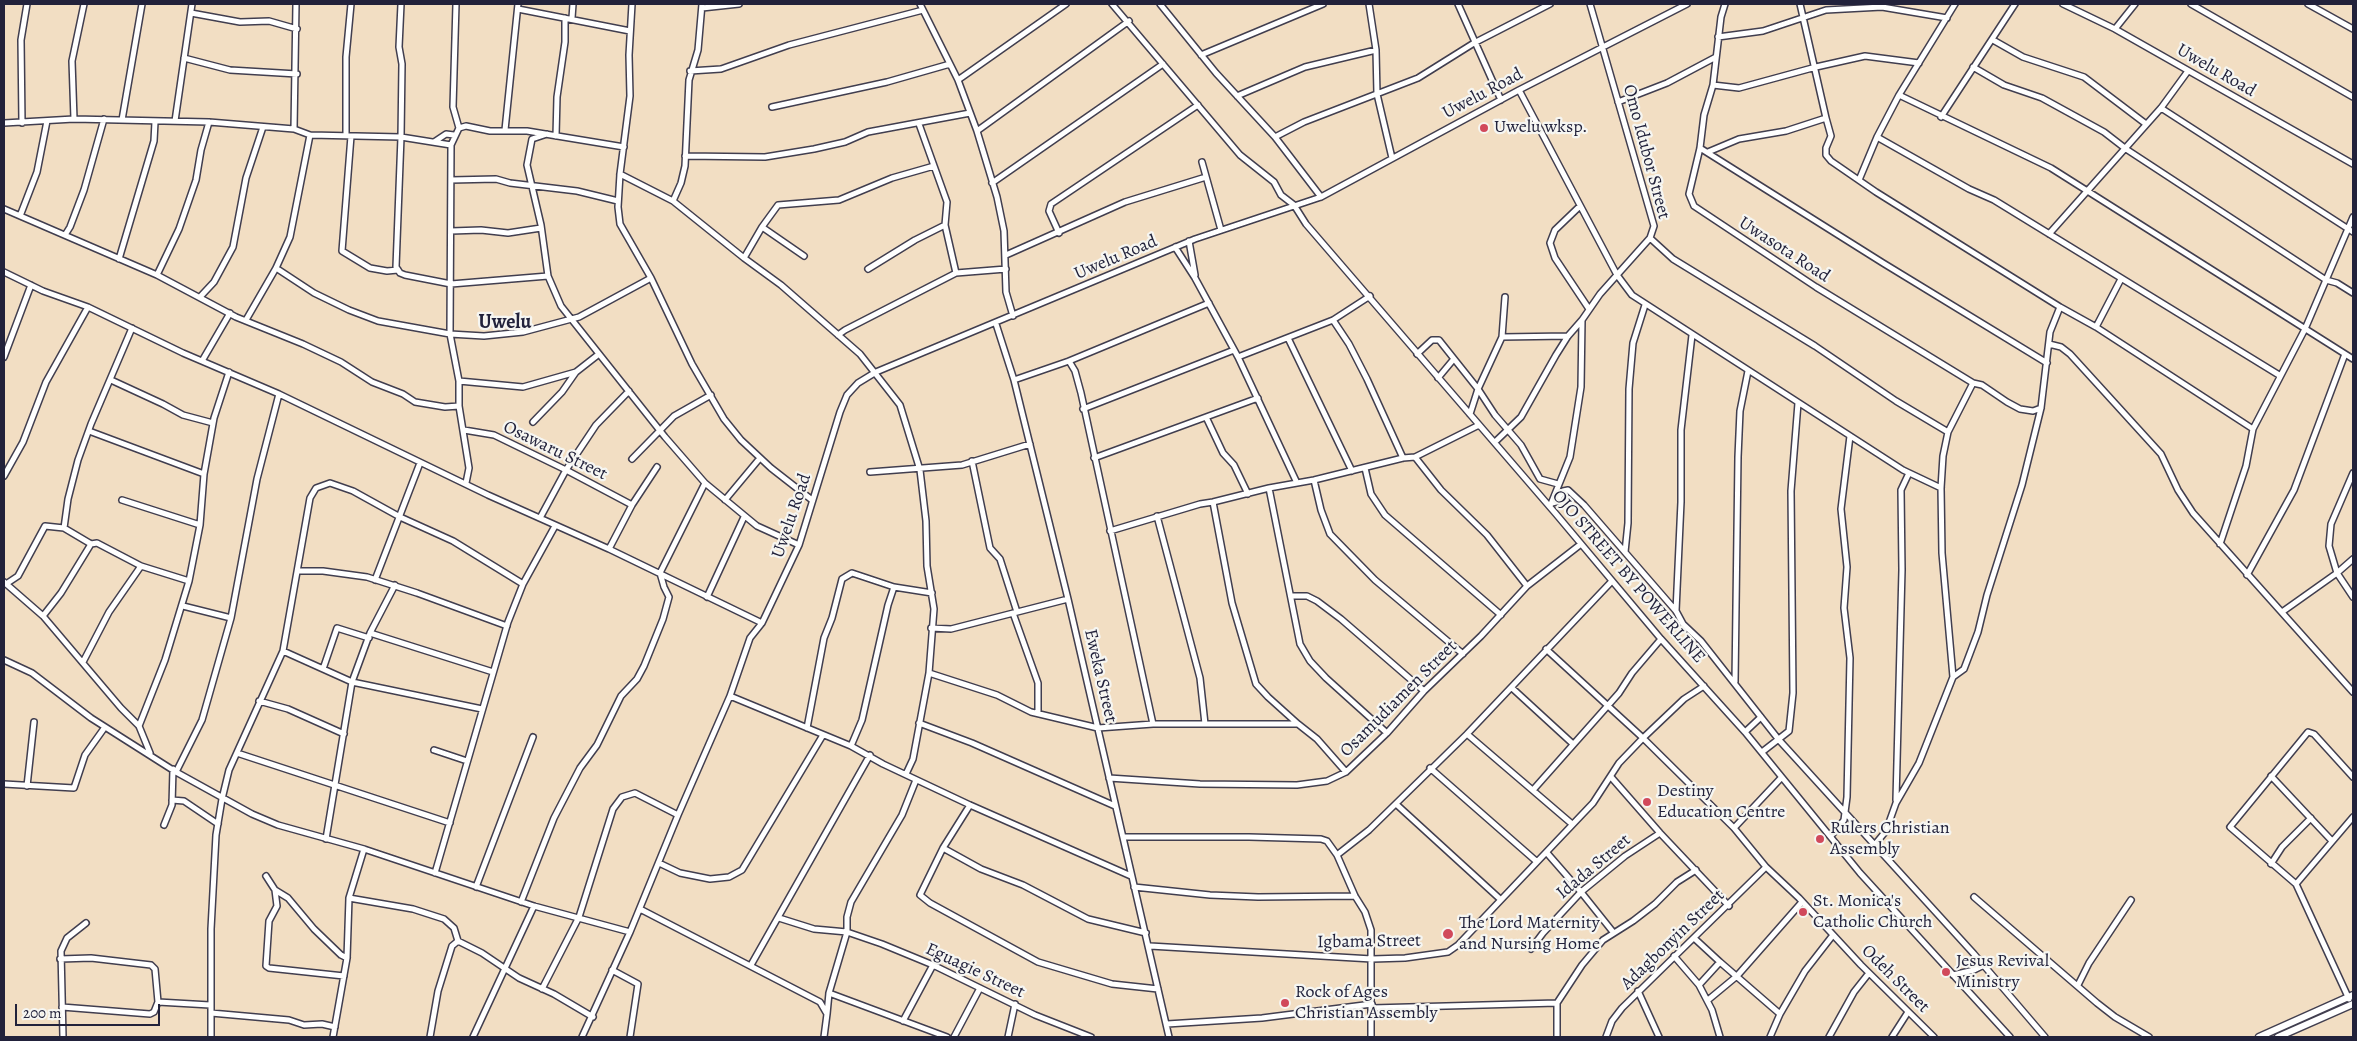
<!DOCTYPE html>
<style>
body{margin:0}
#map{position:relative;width:2357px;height:1041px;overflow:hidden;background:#f2dec3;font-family:Alegreya,serif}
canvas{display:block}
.frame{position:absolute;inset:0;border:5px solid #22223b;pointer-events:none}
.scale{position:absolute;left:15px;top:1004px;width:145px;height:22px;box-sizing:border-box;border:2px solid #22223b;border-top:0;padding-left:6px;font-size:15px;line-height:18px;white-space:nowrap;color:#22223b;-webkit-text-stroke:4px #f6f6f2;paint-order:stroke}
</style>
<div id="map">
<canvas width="2357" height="1041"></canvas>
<div class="frame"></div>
<div class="scale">200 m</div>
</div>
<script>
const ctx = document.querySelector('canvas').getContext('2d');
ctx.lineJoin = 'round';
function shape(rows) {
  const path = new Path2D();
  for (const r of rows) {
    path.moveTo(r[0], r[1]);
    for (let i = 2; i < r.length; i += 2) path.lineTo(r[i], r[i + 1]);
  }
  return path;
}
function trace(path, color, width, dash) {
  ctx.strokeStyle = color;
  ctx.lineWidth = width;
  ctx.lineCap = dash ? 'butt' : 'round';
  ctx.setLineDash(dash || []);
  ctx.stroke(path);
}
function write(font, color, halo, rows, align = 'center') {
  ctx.font = font + ' Alegreya,serif';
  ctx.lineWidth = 4.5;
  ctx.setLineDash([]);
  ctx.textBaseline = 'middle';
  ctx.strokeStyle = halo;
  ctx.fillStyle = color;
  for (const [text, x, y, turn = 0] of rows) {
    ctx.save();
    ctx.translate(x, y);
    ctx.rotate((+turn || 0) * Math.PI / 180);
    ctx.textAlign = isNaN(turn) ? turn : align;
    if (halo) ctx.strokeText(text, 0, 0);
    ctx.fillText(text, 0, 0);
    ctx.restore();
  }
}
const minor = shape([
 [401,4,399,47,402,64,401,137,396,267,400,273,405,275,451,284,548,276],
 [456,4,453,107,459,128,451,145,450,334,459,381,459,406,469,468,466,483],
 [632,4,629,55,630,96,620,174,618,207,620,224,651,278,692,364,724,419,741,440,771,468,812,500],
 [702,4,698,50,689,80,685,166,681,183,673,201,744,258,781,285,860,354,900,405,920,470,926,521,927,566,934,609,929,673,913,759,906,774],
 [920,4,958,80,977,131,997,197,1004,231,1006,292,1013,316],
 [1112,4,1240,155,1274,182,1281,195,1294,205,1306,224,1556,514,1661,639,1745,732,1860,873,2010,1037],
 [1160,4,1216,73,1275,137,1321,197],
 [1369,4,1376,50,1377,94,1392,158],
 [1458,4,1501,100],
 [1725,4,1721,17,1713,85,1704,115,1700,148,1689,194,1694,206,1816,287,1973,383,1982,385,2007,402,2020,409,2033,411,2041,408],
 [2063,4,2115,29,2353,164],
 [2191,4,2353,97],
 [2308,4,2353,29],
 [702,8,739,4],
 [518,9,630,31],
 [191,13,240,22,269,21,297,29],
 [572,18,573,4],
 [2115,29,2135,4],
 [1718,37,1763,31,1826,10,1882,7,1947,18],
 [1993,40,2023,57,2084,77,2146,124],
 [1201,55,1323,4],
 [184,58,230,70,297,74],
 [1973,67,2004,85,2042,98,2104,132,2126,149,2326,280,2337,283,2353,293],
 [690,71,721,69,789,45,923,10],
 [958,80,1066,4],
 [1713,85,1739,88,1816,67,1865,56,1919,63],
 [1519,90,1617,275,1632,295,1903,470,1941,488],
 [1899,95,2051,168,2353,359],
 [1237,96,1305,67,1376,50],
 [1618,102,1667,83,1716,57],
 [772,107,887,82,950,64],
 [2161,108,2353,232],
 [1941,117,2015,4],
 [1826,118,1831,136,1826,148,1826,155,1831,161,1876,192,2060,307,2096,327,2253,429],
 [74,119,72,61,84,4],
 [122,120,142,4],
 [175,121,192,4],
 [4,123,74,119,209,122,294,129,310,135,401,137,451,145],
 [22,123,21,40,27,4],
 [919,124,947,202,945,225,956,273],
 [459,128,466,126,490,131,527,131,624,147],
 [294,129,296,4],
 [505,130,518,4],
 [977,131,1129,21],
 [547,134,532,139,527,165,541,225,548,276,561,306,665,437,705,483,757,526,799,545],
 [346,136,346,57,351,4],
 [351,136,342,251,370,268,387,271,398,270],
 [556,136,557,97,565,42,565,18],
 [1275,137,1304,122,1418,78,1474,43,1550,4],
 [1877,137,1969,189,1994,200,2279,375],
 [434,142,446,134,454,135],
 [1700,148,1883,263,2047,363],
 [1708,152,1739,139,1786,131,1826,118,1800,4],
 [685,156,765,157,814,149,845,142,868,132,970,113],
 [1202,162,1221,230],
 [620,174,673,201],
 [451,180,496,179,510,183,577,191,618,201],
 [1859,180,1877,137,1899,95,1955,4],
 [992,183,1163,64],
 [1580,206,1555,230,1550,243,1555,258,1589,309],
 [4,209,157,275,236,317,303,344,341,362,372,382,403,394,415,402,445,407,459,406],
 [20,216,37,172,47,121],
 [762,227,804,256],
 [451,231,481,230,508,233,541,228],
 [1059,233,1049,211,1051,204,1198,105],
 [2049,234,2161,108,2188,71],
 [65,235,70,227,84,190,104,119],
 [1650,238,1673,259,1815,346,1896,401,1948,432],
 [1189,241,1195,275],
 [1175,247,1195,278,1238,357,1297,483],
 [1006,255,1125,202,1206,177],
 [744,258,762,227,778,205,839,200,892,178,934,166],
 [119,259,154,141,155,122],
 [276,268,290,237,310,135],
 [868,269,915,240,945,225],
 [4,272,43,291,88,307,183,353,279,394,488,495,609,549,762,623],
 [157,275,179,229,196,180,201,150,209,122],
 [200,297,214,282,233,247,246,178,263,127],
 [246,320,276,268,314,293,349,310,378,321,450,334,484,336,523,332,579,317,651,278],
 [1333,320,1349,344,1367,379,1403,458],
 [996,324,1014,380,1068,599,1169,1037],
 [2096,327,2121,279],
 [132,328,91,424,78,460,68,499,64,528,91,544,97,543,141,566,189,581],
 [838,335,845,330,956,273,1006,269],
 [1502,337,1568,336],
 [1288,338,1352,471],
 [2049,344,2061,347,2070,354,2161,454,2178,490,2193,513,2353,692],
 [1417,354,1432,340,1439,340,1478,389,1495,415,1521,445,1540,479,1558,484],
 [4,357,31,285],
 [1238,357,1333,320,1370,296],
 [202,361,230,313],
 [1438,378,1453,360],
 [111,380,163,404,183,415,213,423],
 [1014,380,1069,361],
 [459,381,523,387,576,372,599,354],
 [1083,409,1234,350],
 [1470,414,1478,389,1502,337,1505,297],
 [1206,417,1223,453,1234,465,1248,494],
 [533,422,562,392,576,372],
 [464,430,494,435,566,470,632,505],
 [89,431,204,474],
 [1495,442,1521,417,1556,355,1568,336,1582,320],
 [1415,457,1441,490,1487,535,1527,586],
 [1094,458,1258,398],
 [632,459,674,416,711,395],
 [972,461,990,548,1000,559,1017,612],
 [1365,468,1371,494,1385,515,1501,615],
 [870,472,962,465,1030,444],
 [2353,473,2331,524,2329,546,2337,573,2353,597],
 [4,476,23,442,46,382,88,307],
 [1314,480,1321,510,1330,534,1375,580,1463,654],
 [1269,488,1300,644,1310,661,1326,678,1387,733],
 [122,500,200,525],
 [725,500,760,458],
 [1213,502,1232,603,1256,684,1268,697,1298,724],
 [1552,503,1556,502,1563,491,1568,490,1584,505,1676,611,1683,624,1701,641,1779,740,1974,954,2045,1037],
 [1551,504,1570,457,1581,387,1582,320,1600,294,1650,238,1654,226,1590,4],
 [1157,516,1200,678,1205,724],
 [540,518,566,470,596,425,629,391],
 [1110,531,1200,504,1213,502,1269,488,1314,480,1403,458,1415,457,1479,425],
 [2220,544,2246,466,2253,429,2305,329,2353,217],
 [609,549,632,505,657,467],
 [1625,552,1628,523,1629,389,1633,343,1645,305],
 [298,571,323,571,367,577,417,593,507,626],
 [2247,575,2294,490,2345,354],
 [375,580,420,463],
 [4,582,43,616,121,708,139,726,150,753],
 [6,584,18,576,45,526,64,528],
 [1291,596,1307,596,1317,601,1341,619,1424,691],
 [707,597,744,517],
 [183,606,231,618],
 [1676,611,1681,502,1681,430,1692,335],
 [2282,612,2337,573,2353,559],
 [1013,613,1038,683,1038,713],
 [43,616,61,593,91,544],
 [931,628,951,629,1068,599],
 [370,633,493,672],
 [1546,649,1643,738,1734,828,1766,867,1799,898,1861,965,1934,1037],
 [283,651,352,682,482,709],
 [4,660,32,673,91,718,176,772,252,814,278,825,364,849,534,906,630,932],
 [83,662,109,612,141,566],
 [323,669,337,628,369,638],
 [929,673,997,695,1031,712,1098,728,1153,724,1298,724,1317,739,1346,772],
 [1953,677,1942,553,1941,488,1943,456,1948,432,1973,383],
 [1735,682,1738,457,1740,411,1748,371],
 [1512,688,1573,744],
 [730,696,851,746,883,764,970,805,1131,876],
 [259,701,288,709,344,734],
 [919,723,972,743,1115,806],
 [1153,724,1081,393,1075,371,1069,361,1209,303],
 [139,726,165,660,189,581,200,525,204,474,214,418,229,372],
 [807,728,824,638,832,618,842,579,852,573,894,587,932,593],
 [1745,732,1761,717],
 [1467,734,1572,824],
 [851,746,862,720,888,605,894,587],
 [434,750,467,761],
 [1762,752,1789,731,1793,693,1791,491,1798,403],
 [237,753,450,823],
 [1430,768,1536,861],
 [176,772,202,720,231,618,257,479,279,394],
 [2271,776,2332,841],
 [1611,777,1660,833,1729,906],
 [1109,778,1200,784,1297,785,1327,781,1346,772,1387,733,1424,691,1481,636,1527,586,1581,544],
 [4,784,74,788,85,755,105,727],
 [27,786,34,722],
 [1533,790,1619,693,1632,673,1661,639],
 [172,800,184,801,218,824],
 [1896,800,1902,570,1901,490,1909,473],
 [1396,804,1500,899],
 [970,805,943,848,920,895,930,903,1038,962,1112,984,1158,989],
 [164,825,172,805,173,769],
 [1734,828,1781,778],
 [1831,836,1844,820,1847,797,1850,658,1844,608,1847,567,1841,509,1850,436],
 [1123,837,1249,837,1321,839,1327,841,1337,855,1355,896,1365,912,1371,930,1371,1037],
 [326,839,352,682,370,633,395,585],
 [943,848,981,869,1023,885,1088,919,1146,933],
 [1872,848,1886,831,1896,803,1919,763,1953,677,1964,669,1978,632,1987,595,2022,485,2041,408,2050,332,2060,307],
 [1547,853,1581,892,1613,932],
 [1337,855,1369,830,1467,734,1612,581],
 [659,863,680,873,710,879,729,877,742,870,823,735],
 [2271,864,2282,847,2311,818],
 [435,873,508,622,523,584,555,526],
 [266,876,275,890,288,898,314,929,341,955,347,958],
 [2296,884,2353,817],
 [476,887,533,737],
 [1134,887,1210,895,1258,897,1355,896],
 [275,890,277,906,269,921,266,966,269,968,344,976],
 [1974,897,2097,1003,2115,1017,2149,1037],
 [349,898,413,909,444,919,454,928,458,941],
 [521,902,554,818,580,768,597,745,621,696,637,679,644,666,663,619,669,597,664,587,660,573,705,483],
 [640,909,820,1002,827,1014,824,1037],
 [779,918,814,929,847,932,882,944,933,965,1035,1015,1091,1037],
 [1694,938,1720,962,1699,985],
 [1150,946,1372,959,1405,958,1448,952,1458,945,1593,803,1619,763,1643,738,1684,699,1704,686],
 [1531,949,1543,933,1581,892,1625,856,1660,833],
 [1674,956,1699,985,1712,1010,1720,1037],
 [60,959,91,958,151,965,155,969,158,1002,210,1005],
 [1720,962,1780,1014],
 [751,965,870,755],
 [612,970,638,984,630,1037],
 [1953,975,1974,970,1984,965],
 [2078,985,2089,963,2131,900],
 [542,989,579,917,613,809,622,797,635,793,678,815],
 [1638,991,1659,1037],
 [829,993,947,1037],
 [2349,999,2296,884,2230,827,2308,732,2314,734,2353,777],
 [1708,1000,1737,976,1802,902],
 [62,1007,150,1014,154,1012,158,1002],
 [1372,1008,1557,1003],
 [211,1013,289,1020,304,1025,322,1024,335,1027],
 [827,1014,829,993,847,932,847,917,851,902,902,815,916,780],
 [903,1021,933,965],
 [1167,1024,1262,1018,1372,1004],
 [63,1037,61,951,67,938,86,923],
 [211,1037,211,929,216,835,222,799,229,770,283,651,310,498,316,488,330,483,353,491,400,517,453,541,523,584],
 [333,1037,347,958,349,898,364,849],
 [430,1037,438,991,452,946,458,941,482,953,519,978,554,994,593,1017],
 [473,1037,534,906],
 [582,1037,630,932,678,815,730,696,750,638,762,623,799,545,840,412,847,395,858,383,876,372,1195,239,1321,197,1519,90,1687,4],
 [954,1037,980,988],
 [1008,1037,1015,1004],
 [1557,1037,1557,1003,1582,965,1603,940,1633,921,1655,904,1677,882,1696,870],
 [1606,1037,1612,1021,1622,1008,1766,867],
 [1770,1037,1780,1014,1805,971,1833,935],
 [1829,1037,1854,992,1869,973],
 [1892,1037,1908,1012]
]);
const major = shape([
 [2259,1037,2353,995],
 [2278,1037,2353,1004]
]);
const markers = [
 [1484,128,5,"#d1495b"],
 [1647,802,5,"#d1495b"],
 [1820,839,5,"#d1495b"],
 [1803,912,5,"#d1495b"],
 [1448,934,6,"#d1495b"],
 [1946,972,5,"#d1495b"],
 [1285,1003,5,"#d1495b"]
];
const streetNames = [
 ["Uwelu Road",2216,71,30],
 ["Uwelu Road",1483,94,-28],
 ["Omo Idubor Street",1646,152,75],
 ["Uwasota Road",1784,250,33],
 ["Uwelu Road",1116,258,-23],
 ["Osawaru Street",555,451,26],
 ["Uwelu Road",792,516,-71],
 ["OJO STREET BY POWERLINE",1628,577,49],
 ["Eweka Street",1100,676,77],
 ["Osamudiamen Street",1399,699,-45],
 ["Idada Street",1594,867,-40],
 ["Adagbonyin Street",1673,940,-44],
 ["Igbama Street",1369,942,-1],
 ["Eguagie Street",975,971,25],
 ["Odeh Street",1895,979,45]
];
const poiNames = [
 ["Uwelu wksp.",1494,128],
 ["Destiny",1657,792],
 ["Education Centre",1657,813],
 ["Rulers Christian",1830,829],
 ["Assembly",1830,850],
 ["St. Monica's",1813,902],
 ["Catholic Church",1813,923],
 ["The Lord Maternity",1459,924],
 ["and Nursing Home",1459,945],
 ["Jesus Revival",1956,962],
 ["Ministry",1956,983],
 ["Rock of Ages",1295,993],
 ["Christian Assembly",1295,1014]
];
const quarterNames = [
 ["Uwelu",505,323]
];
trace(minor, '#413e4f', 8);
trace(major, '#413e4f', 9);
trace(minor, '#fff', 5);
trace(major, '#fff', 6);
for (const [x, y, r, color] of markers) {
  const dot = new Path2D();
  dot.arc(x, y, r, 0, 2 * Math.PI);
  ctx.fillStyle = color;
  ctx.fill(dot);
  trace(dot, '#f6f6f2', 2);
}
write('18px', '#22223b', '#f6f6f2', streetNames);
write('18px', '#22223b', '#f6f6f2', poiNames, 'left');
write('bold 20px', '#22223b', '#f6f6f2', quarterNames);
</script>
